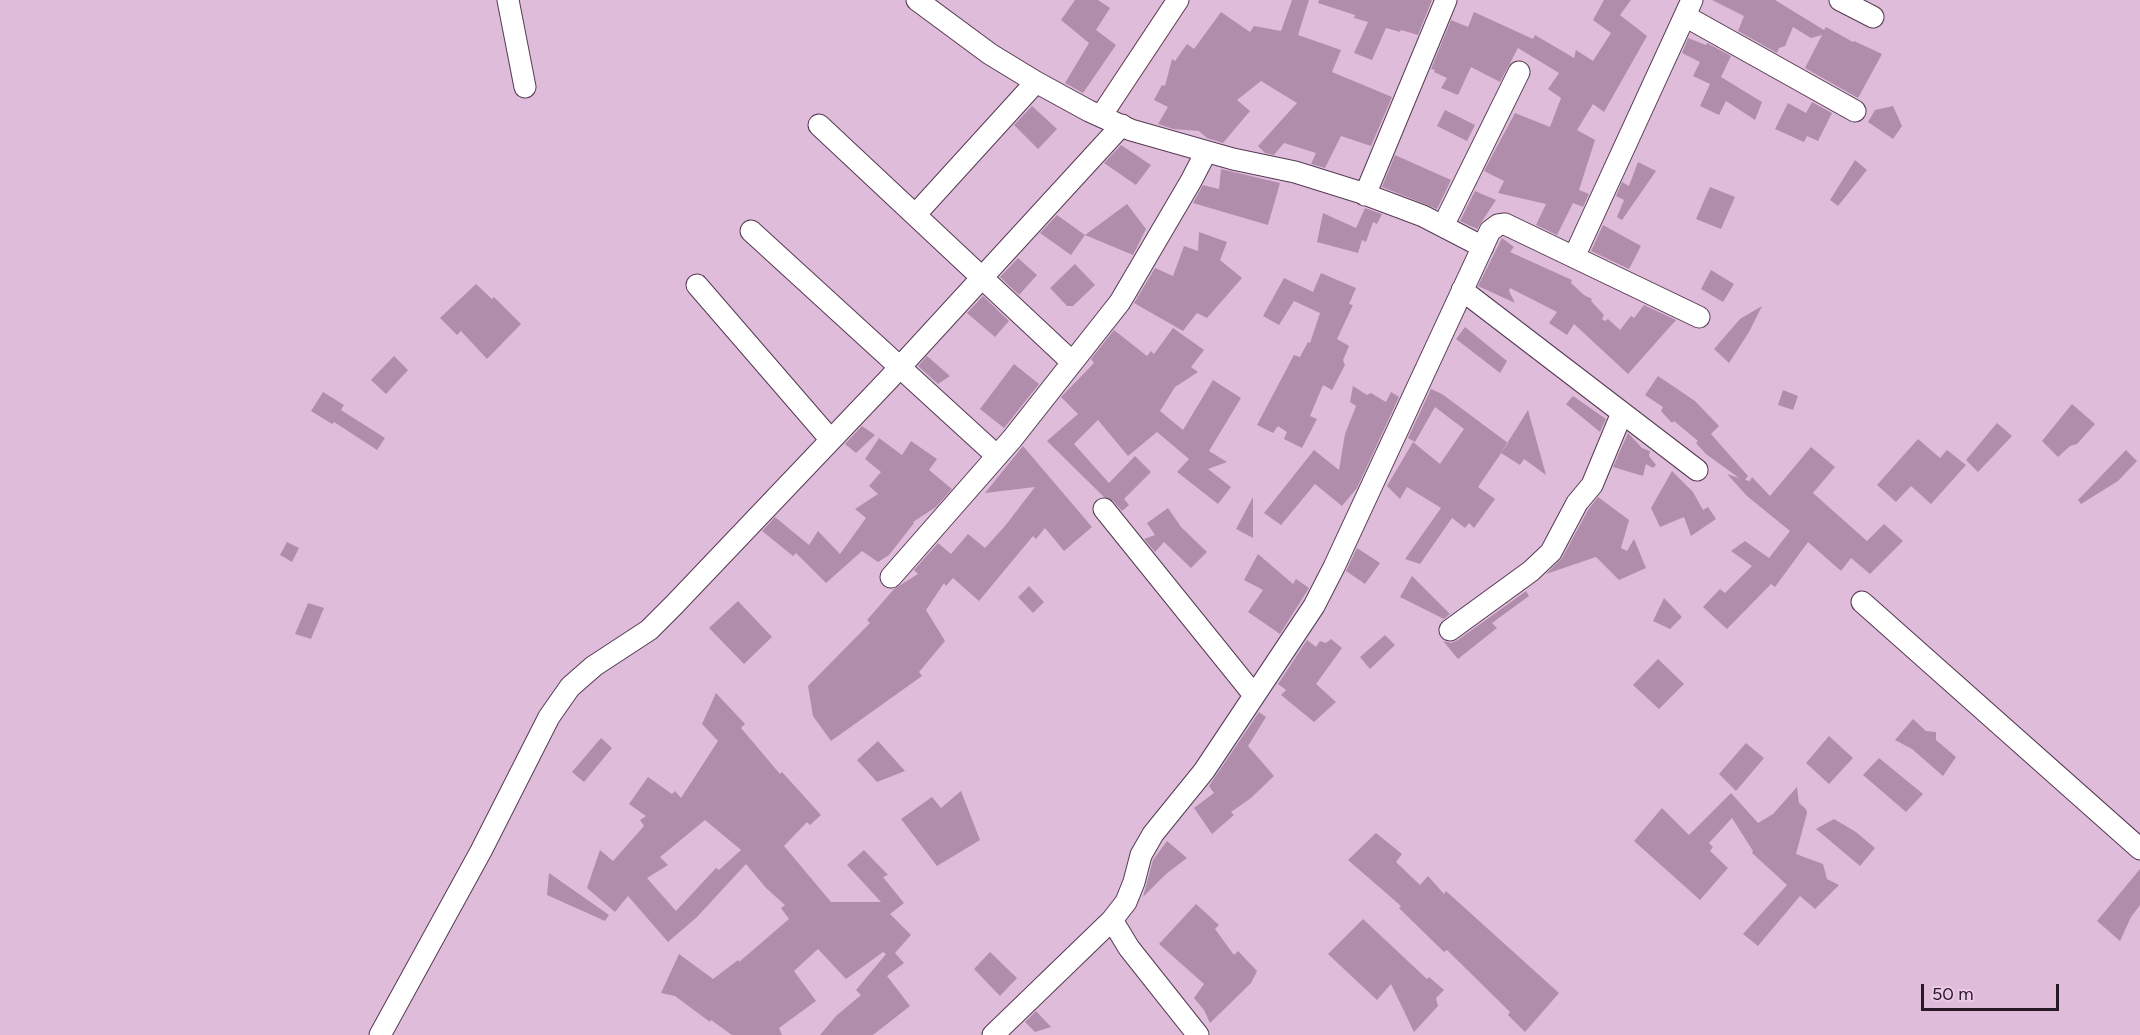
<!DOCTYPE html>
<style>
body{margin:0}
#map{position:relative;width:2140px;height:1035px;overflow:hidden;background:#dfbcda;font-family:Figtree,sans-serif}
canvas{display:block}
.scale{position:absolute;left:1921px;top:984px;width:138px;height:27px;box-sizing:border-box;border:3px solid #271a25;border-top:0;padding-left:8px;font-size:18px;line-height:21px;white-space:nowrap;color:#271a25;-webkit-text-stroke:4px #ecc9e7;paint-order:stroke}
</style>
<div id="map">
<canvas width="2140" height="1035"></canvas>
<div class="scale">50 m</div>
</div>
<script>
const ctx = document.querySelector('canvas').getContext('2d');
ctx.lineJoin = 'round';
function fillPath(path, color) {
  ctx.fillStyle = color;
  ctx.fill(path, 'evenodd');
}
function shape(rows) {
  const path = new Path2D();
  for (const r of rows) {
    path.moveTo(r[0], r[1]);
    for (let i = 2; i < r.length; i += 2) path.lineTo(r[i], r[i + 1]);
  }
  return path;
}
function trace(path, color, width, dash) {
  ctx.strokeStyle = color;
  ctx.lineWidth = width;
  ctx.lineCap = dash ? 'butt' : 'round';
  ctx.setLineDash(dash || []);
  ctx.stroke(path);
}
const building = shape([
 [1075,0,1098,0,1110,8,1096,30,1116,45,1083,93,1065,83,1089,43,1061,20],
 [1292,0,1309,0,1298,35,1341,50,1332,72,1392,97,1371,146,1341,136,1325,168,1311,164,1316,153,1284,143,1274,155,1265,153,1258,146,1297,103,1261,81,1237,100,1250,111,1223,143,1207,138,1199,131,1173,129,1158,124,1168,107,1154,100,1162,85,1165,86,1172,59,1175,61,1187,44,1194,49,1221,12,1250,32,1254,26,1281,31],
 [1319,0,1432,0,1418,35,1401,30,1400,32,1386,28,1372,60,1354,53,1368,22,1354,18,1355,15,1318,3],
 [1604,0,1631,0,1620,15,1647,36,1604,112,1593,104,1577,130,1595,140,1579,190,1589,194,1583,207,1573,203,1557,235,1536,225,1546,204,1498,193,1504,181,1484,171,1515,113,1550,127,1561,98,1548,89,1559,73,1518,48,1500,82,1471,67,1458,95,1441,88,1447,78,1434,72,1435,70,1431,69,1451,20,1468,27,1474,12,1533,39,1535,35,1574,58,1576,50,1593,61,1611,33,1593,20],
 [1712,0,1775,0,1824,30,1826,27,1853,42,1854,41,1882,54,1858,98,1805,68,1822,35,1811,38,1793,27,1785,46,1779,48,1777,53,1738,31,1744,16],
 [1688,38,1706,45,1707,43,1731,56,1721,77,1762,102,1755,120,1726,101,1719,115,1700,106,1710,84,1693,76,1700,62,1682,53],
 [1812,102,1832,113,1818,141,1807,136,1804,142,1775,129,1788,103,1806,113],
 [1032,106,1057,129,1038,149,1014,125],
 [1893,106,1902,126,1893,139,1868,122,1875,110],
 [1445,110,1475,125,1467,141,1437,126],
 [1121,145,1151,165,1136,185,1104,163],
 [1395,155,1451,180,1437,209,1382,187],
 [1855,160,1867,170,1838,206,1830,200],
 [1638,162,1656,171,1622,220,1617,217,1624,200,1616,196,1622,182,1629,186],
 [1221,169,1280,183,1268,225,1193,203,1203,185,1219,189],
 [1710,187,1735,197,1721,229,1696,219],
 [1475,191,1496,200,1477,229,1460,221],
 [1127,204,1146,229,1133,255,1085,235],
 [1365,208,1382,214,1377,224,1373,222,1366,242,1362,240,1358,253,1317,242,1323,213,1356,228],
 [1057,215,1085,235,1071,255,1040,233],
 [1603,225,1641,246,1629,269,1591,251],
 [1199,232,1227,242,1220,260,1242,278,1207,318,1197,313,1183,331,1134,303,1155,268,1173,276,1184,246,1198,251],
 [1502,238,1514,247,1510,252,1572,280,1571,283,1584,295,1592,299,1591,301,1604,315,1602,319,1605,321,1608,319,1620,330,1631,316,1634,318,1644,305,1676,320,1628,374,1574,324,1567,335,1549,323,1557,312,1510,288,1509,291,1515,303,1478,286],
 [1018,258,1037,275,1019,295,1000,277],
 [1075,264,1095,285,1073,306,1067,306,1050,288],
 [1711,270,1734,284,1723,302,1701,289],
 [1321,273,1356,288,1349,304,1353,305,1337,339,1349,346,1343,360,1345,365,1332,390,1323,385,1310,416,1317,419,1302,448,1284,439,1287,432,1278,426,1273,433,1257,425,1294,355,1300,357,1308,342,1310,343,1320,313,1294,301,1279,325,1263,316,1284,278,1313,292],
 [476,284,492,299,494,297,521,324,487,359,461,331,457,335,440,318],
 [983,296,1009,321,995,337,967,313],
 [1762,306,1749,332,1729,363,1714,349,1740,319],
 [1465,327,1507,361,1500,373,1456,339],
 [1173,328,1204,350,1191,367,1198,372,1175,387,1160,411,1183,430,1213,380,1241,398,1209,451,1227,462,1208,469,1231,487,1218,504,1177,472,1189,459,1157,432,1128,456,1098,420,1074,444,1109,483,1135,456,1151,472,1124,499,1129,505,1122,511,1113,501,1104,497,1047,441,1078,414,1061,397,1094,363,1091,359,1114,330,1147,356,1151,351,1154,354],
 [394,356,408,370,386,394,371,380],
 [927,356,950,376,938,384,918,366],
 [1014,364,1039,384,1004,428,980,409],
 [1658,376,1695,401,1719,426,1711,434,1748,476,1745,480,1750,481,1752,477,1770,496,1811,447,1835,467,1813,493,1867,541,1884,524,1903,541,1870,574,1851,558,1841,571,1808,542,1775,587,1771,584,1727,629,1703,607,1720,589,1725,593,1752,566,1731,551,1745,541,1769,558,1790,531,1747,496,1727,474,1739,478,1706,454,1696,443,1698,441,1674,421,1672,423,1661,411,1663,407,1645,395],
 [1353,386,1367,395,1371,393,1386,402,1391,392,1399,397,1357,488,1342,506,1315,484,1281,525,1264,513,1314,450,1339,470,1345,434,1356,406,1350,402],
 [1431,389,1442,394,1508,443,1478,487,1495,499,1474,528,1469,523,1465,528,1452,518,1420,564,1405,559,1441,508,1407,487,1400,499,1387,486,1413,442,1440,464,1464,429,1435,407,1415,442,1408,438],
 [1783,390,1798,396,1793,410,1778,405],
 [323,392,344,405,341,410,385,438,377,450,334,422,332,424,311,411],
 [1573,396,1606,419,1600,432,1566,404],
 [2072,404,2095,424,2077,444,2070,446,2058,457,2042,441],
 [1528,410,1546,475,1524,459,1520,465,1501,453],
 [1997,423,2012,436,1978,472,1966,460],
 [862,426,875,435,856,453,845,444],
 [1628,433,1642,448,1650,451,1649,456,1656,465,1653,468,1646,464,1643,476,1613,467],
 [879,438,902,455,911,441,937,459,929,470,952,489,936,507,913,522,914,523,889,555,878,562,862,551,826,583,796,553,793,556,762,531,775,517,809,545,818,531,840,554,866,518,855,509,878,494,869,486,881,472,865,459],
 [1918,439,1940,458,1947,450,1966,465,1931,504,1911,486,1896,502,1877,485],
 [1023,446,1092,527,1064,551,1045,528,1036,539,1033,536,979,601,953,578,946,586,944,583,926,610,945,641,919,672,922,676,831,741,813,716,808,686,870,623,867,620,894,589,918,574,914,570,938,543,951,554,968,534,985,548,1005,526,1035,487,985,493],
 [2126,450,2137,461,2118,481,2081,504,2078,500],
 [1672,471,1693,492,1703,510,1708,507,1716,519,1691,536,1684,517,1660,527,1651,508],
 [1253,497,1253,538,1236,529],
 [1598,497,1629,520,1621,548,1627,551,1634,539,1646,568,1619,580,1596,557,1546,574,1562,558,1588,510],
 [1168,508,1181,527,1207,552,1191,568,1164,542,1155,552,1144,539,1155,535,1147,523],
 [287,542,299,548,292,562,280,555],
 [1357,548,1380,563,1365,584,1346,571],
 [1258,554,1293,584,1296,579,1309,588,1280,634,1248,612,1263,590,1244,580],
 [1412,576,1450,614,1444,619,1400,597],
 [1029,586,1044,602,1033,613,1018,597],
 [1526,591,1529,596,1492,623,1497,628,1458,659,1443,641,1451,643,1458,640],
 [1664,598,1682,617,1670,629,1653,621],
 [738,601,772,637,744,664,709,628],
 [308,603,324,608,311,639,295,634],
 [1385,635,1395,645,1370,669,1360,657],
 [1331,639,1342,648,1316,684,1336,702,1314,722,1281,695,1286,690,1278,684,1307,640,1316,647,1320,641,1326,643],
 [1658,659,1684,684,1659,709,1633,685],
 [716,693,745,724,741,728,780,774,782,772,821,815,810,825,807,822,784,846,831,902,881,902,847,865,864,850,888,875,883,877,904,903,890,914,911,935,895,953,904,963,887,976,910,1006,873,1035,820,1035,836,1016,861,995,856,990,886,954,883,952,846,979,818,949,794,971,816,1001,779,1028,782,1035,732,1035,711,1020,710,1022,675,996,661,993,679,954,713,979,738,960,739,962,789,919,781,908,785,905,766,888,746,864,697,917,668,942,628,896,615,912,587,888,600,850,613,861,644,826,640,820,646,816,629,804,648,777,672,794,675,791,681,798,718,741,702,724],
 [705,820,741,850,719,870,716,868,676,911,647,878,668,865,660,857],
 [1259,712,1266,717,1248,746,1274,776,1251,798,1231,812,1234,815,1212,834,1194,808,1214,793,1209,786],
 [1913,719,1926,731,1936,732,1936,740,1956,757,1943,776,1912,749,1895,740],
 [1829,736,1853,758,1829,784,1806,763],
 [601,738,612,748,584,782,572,772],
 [878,741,905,771,877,782,857,760],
 [1746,743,1764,758,1736,791,1719,774],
 [1879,758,1923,794,1906,812,1863,775],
 [1797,787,1799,803,1806,809,1807,813,1796,854,1823,864,1827,879,1839,885,1815,909,1800,896,1758,946,1743,934,1787,885,1752,853,1753,851,1732,818,1709,843,1713,847,1710,851,1728,868,1700,900,1634,841,1662,808,1689,835,1731,793,1758,823,1773,814],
 [961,791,980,840,937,866,901,819,932,797,941,808],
 [1834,819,1856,832,1875,848,1860,866,1816,829],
 [1376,833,1402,854,1396,862,1420,885,1428,876,1444,894,1446,891,1559,993,1525,1032,1508,1015,1510,1012,1447,950,1444,952,1399,908,1401,906,1348,860],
 [1167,841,1187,858,1166,874,1143,897,1153,860],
 [2140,869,2140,905,2131,917,2120,941,2097,921],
 [549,873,609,915,605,921,547,895],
 [1196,904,1219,925,1215,929,1234,955,1238,951,1257,971,1251,983,1210,1023,1204,1010,1194,998,1204,984,1159,944],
 [1363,919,1427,979,1429,977,1444,990,1436,998,1438,1006,1414,1032,1391,984,1377,1000,1328,954],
 [990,952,1017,978,1000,996,974,969],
 [1036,1011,1051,1027,1035,1032,1025,1022]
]);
const street = shape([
 [508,0,525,87],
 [917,0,990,54,1036,82,1089,111,1131,130,1233,159,1295,172,1359,192,1423,216,1483,247],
 [1840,0,1873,17],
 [1685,16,1855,111],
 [1101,116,1178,0],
 [819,125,1072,362],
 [1365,195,1446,0],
 [915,215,1036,82],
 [1443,226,1519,72],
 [751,231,997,456],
 [1574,257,1692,0],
 [697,285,831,440],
 [1462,290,1697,470],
 [1104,509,1254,695],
 [891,577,1012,439,1120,302,1191,181,1206,152],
 [1862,602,2140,849],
 [1450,630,1531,571,1551,552,1577,503,1592,485,1622,413],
 [1112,920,1129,948,1198,1035],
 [380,1035,481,851,549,717,570,687,594,666,649,630,674,605,889,379,1122,125],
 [993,1035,1112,920,1126,902,1134,882,1141,855,1153,834,1204,771,1314,606,1334,567,1490,231,1498,225,1505,224,1699,317]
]);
fillPath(building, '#b08eab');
trace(street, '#563a53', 23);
trace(street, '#fff', 21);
</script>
